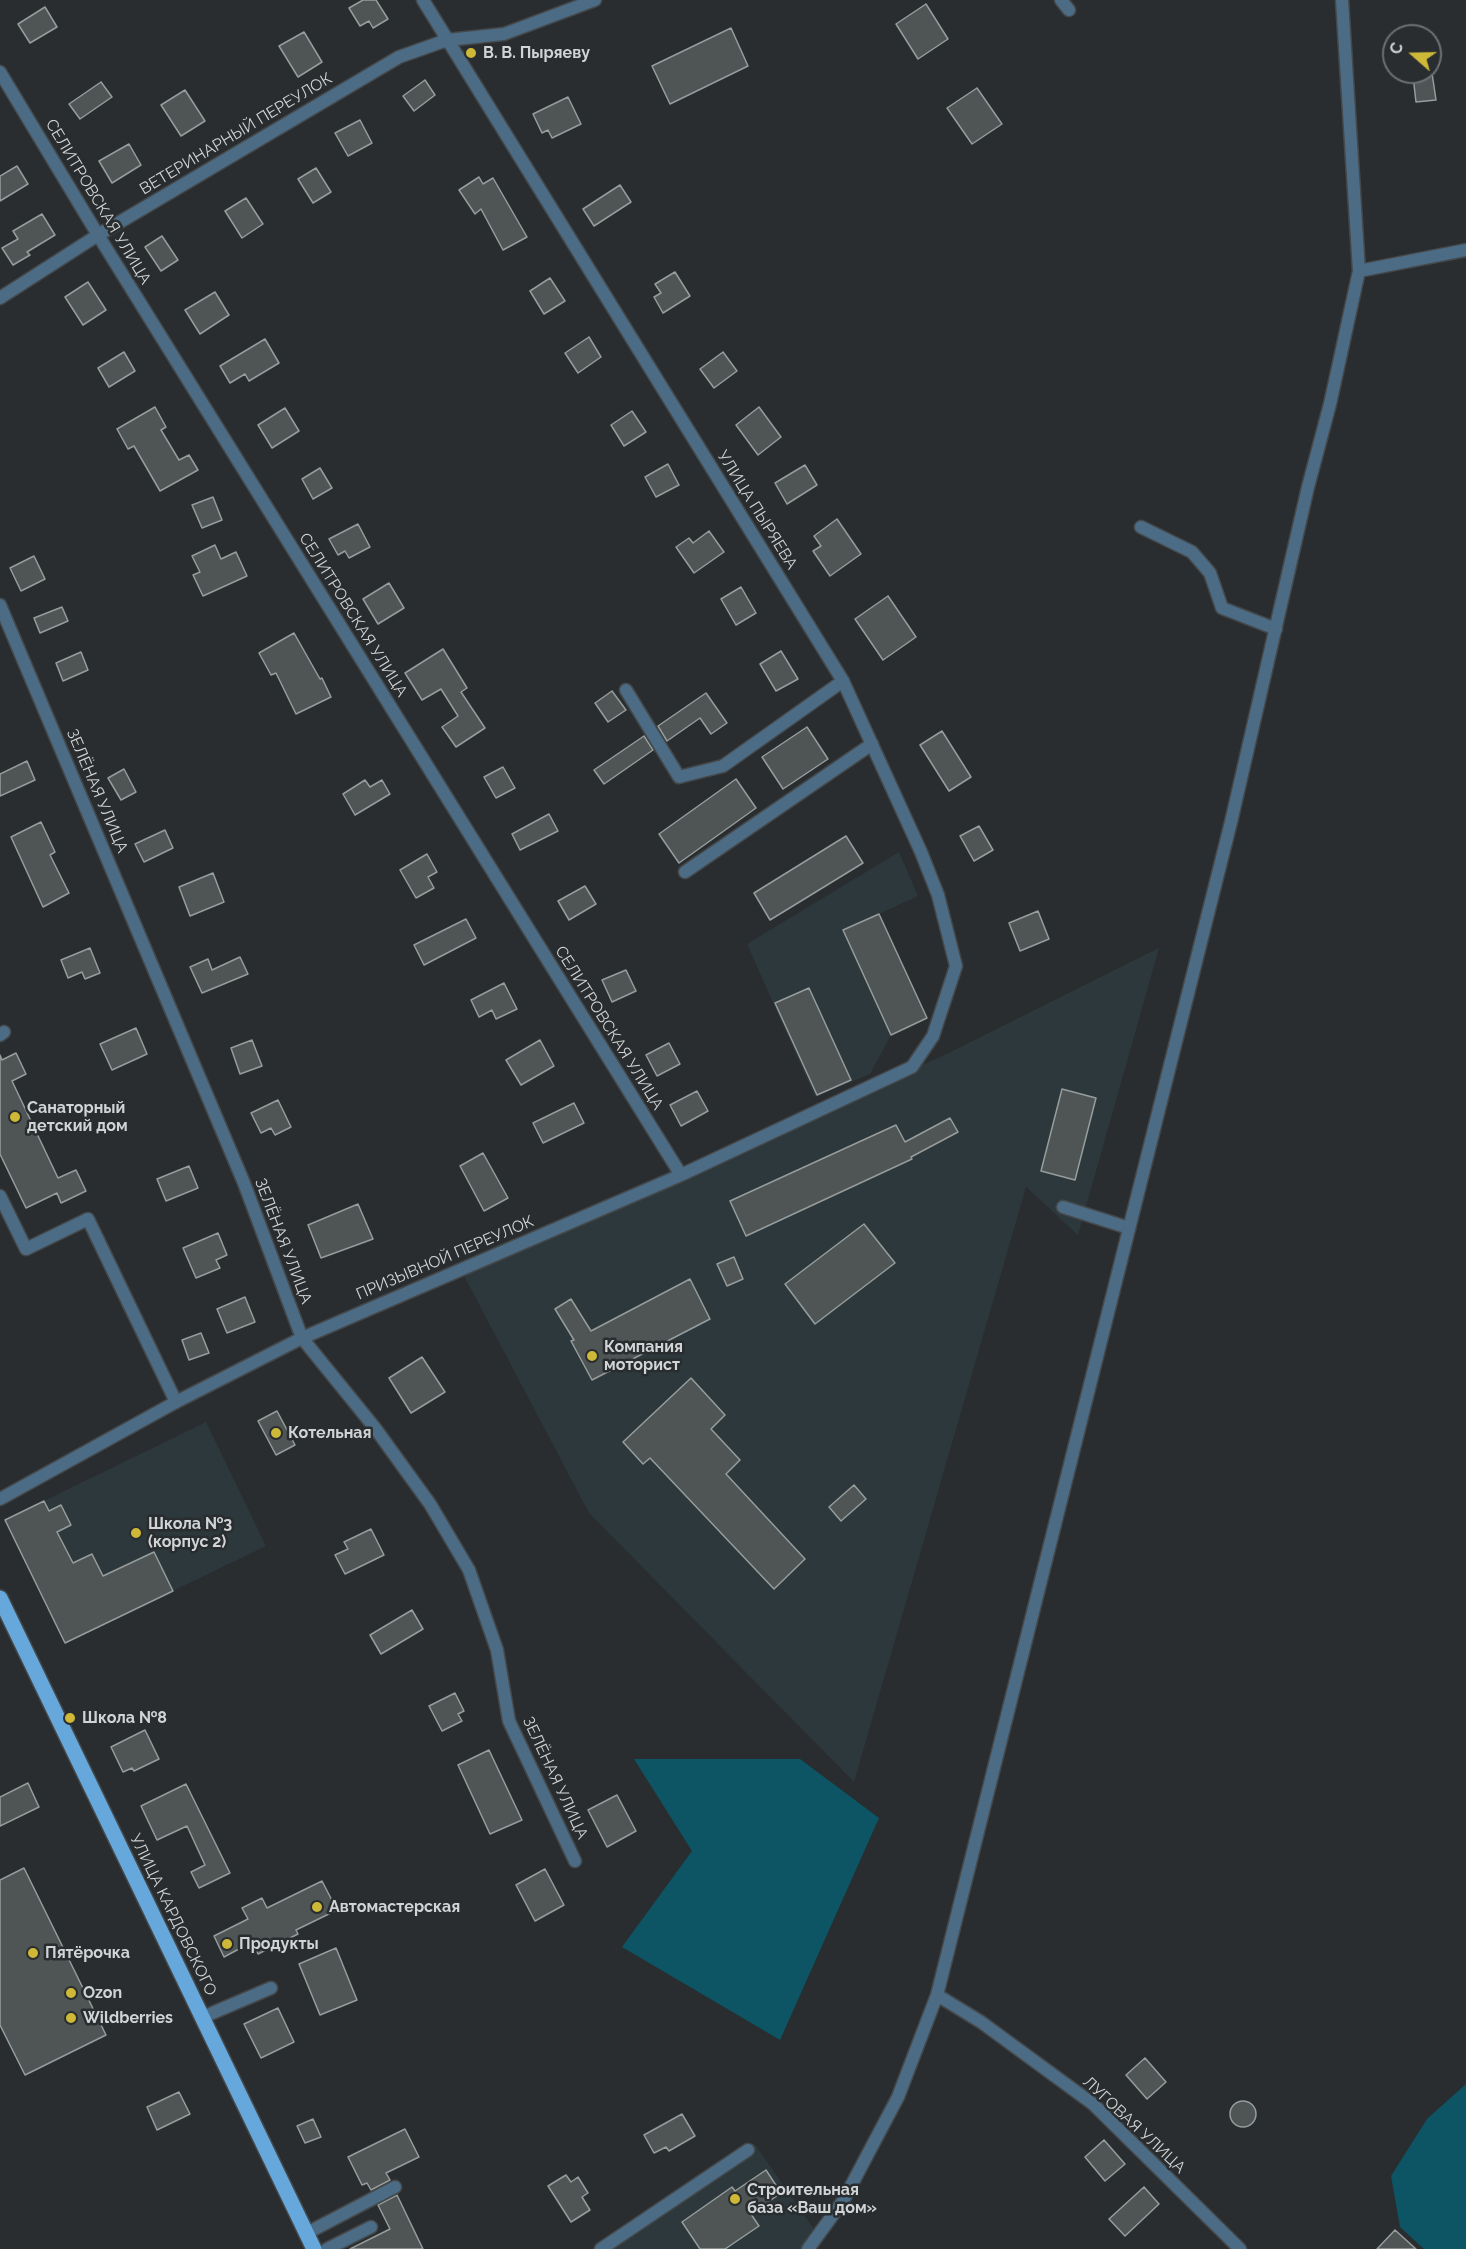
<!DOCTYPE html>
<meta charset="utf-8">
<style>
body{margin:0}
#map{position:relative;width:1466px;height:2249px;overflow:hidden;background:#292d2f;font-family:Raleway,sans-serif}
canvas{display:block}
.north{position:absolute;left:1382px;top:24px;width:60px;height:60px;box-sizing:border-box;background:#292d2f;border:2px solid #6c7071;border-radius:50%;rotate:290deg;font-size:16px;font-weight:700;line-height:24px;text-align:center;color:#d1d4d5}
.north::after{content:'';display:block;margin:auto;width:21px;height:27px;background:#ceb837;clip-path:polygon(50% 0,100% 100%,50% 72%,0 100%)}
</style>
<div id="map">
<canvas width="1466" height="2249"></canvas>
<div class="north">С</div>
</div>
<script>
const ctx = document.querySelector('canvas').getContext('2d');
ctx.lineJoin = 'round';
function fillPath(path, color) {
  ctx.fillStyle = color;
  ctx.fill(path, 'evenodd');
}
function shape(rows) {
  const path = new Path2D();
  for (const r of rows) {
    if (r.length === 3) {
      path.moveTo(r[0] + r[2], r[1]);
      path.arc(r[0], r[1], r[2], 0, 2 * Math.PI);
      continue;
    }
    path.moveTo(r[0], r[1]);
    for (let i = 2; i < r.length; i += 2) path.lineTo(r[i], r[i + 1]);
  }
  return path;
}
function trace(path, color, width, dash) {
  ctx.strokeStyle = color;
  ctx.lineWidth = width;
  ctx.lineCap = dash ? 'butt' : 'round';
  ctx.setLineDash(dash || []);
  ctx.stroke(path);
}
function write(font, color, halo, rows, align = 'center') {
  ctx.font = font + ' Raleway,sans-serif';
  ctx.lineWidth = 5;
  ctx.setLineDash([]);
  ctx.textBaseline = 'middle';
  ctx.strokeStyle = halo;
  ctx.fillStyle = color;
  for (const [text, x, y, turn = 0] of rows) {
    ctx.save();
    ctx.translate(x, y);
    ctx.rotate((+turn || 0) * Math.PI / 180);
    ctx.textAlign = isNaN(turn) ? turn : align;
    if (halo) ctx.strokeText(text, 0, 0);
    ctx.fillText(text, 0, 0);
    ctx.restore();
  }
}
const built = shape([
 [899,852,918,896,879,914,927,1018,891,1035,870,1074,815,1097,747,944],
 [1159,948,1078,1235,1026,1187,854,1782,589,1513,462,1272,951,1052],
 [206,1422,266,1546,65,1643,5,1520],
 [754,2143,818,2235,808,2249,604,2249]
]);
const green = shape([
 [634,1759,800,1759,879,1818,780,2040,622,1947,692,1851],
 [1466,2084,1466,2249,1424,2249,1400,2227,1391,2176,1427,2119]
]);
const building = shape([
 [363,0,376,0,388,19,373,28,369,21,360,26,349,8,363,0],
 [926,4,948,39,918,59,896,24,926,4],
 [45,7,57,27,30,43,18,24,45,7],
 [731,28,748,66,670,104,652,66,731,28],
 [304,32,322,62,298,77,279,46,304,32],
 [1432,73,1436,100,1416,102,1413,76,1432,73],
 [425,80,435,95,414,111,403,96,425,80],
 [101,82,112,97,80,119,69,104,101,82],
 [977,88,1002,124,972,144,947,108,977,88],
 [185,90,205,121,181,136,161,105,185,90],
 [568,97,581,124,552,138,548,130,542,133,533,114,568,97],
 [360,120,372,143,348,156,335,133,360,120],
 [129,144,141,165,112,183,99,161,129,144],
 [17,166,28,184,0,201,0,176,17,166],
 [316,168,331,192,313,203,298,179,316,168],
 [479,177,483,184,493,178,527,237,503,250,481,209,475,214,459,190,479,177],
 [620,185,631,202,594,226,583,209,620,185],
 [246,198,263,224,242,238,225,211,246,198],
 [42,214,55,235,27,252,30,255,13,265,2,248,18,239,13,231,42,214],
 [162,236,178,260,161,271,145,247,162,236],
 [675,272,690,296,663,313,654,297,661,293,655,284,675,272],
 [550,278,565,301,544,314,530,291,550,278],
 [88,282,106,310,83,325,65,297,88,282],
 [215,292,229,315,200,334,185,310,215,292],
 [589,337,601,357,578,373,565,353,589,337],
 [265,339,279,363,249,381,245,374,230,383,220,366,265,339],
 [124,352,135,371,109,387,98,368,124,352],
 [723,352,737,371,714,388,700,369,723,352],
 [155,407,166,427,161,430,179,460,189,455,198,470,160,491,134,446,128,449,117,429,155,407],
 [759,407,781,437,758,455,736,425,759,407],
 [285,408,299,431,272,448,258,425,285,408],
 [632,411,646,432,624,446,611,425,632,411],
 [668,464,679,485,656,497,645,477,668,464],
 [805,465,817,485,787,504,775,483,805,465],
 [320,468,332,488,313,499,302,479,320,468],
 [213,497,222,520,202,528,192,505,213,497],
 [837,519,861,554,830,576,813,551,821,546,814,536,837,519],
 [358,524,370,547,349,558,345,551,338,555,329,539,358,524],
 [709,531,724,552,694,573,676,547,689,538,693,543,709,531],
 [215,545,221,559,236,552,247,576,203,596,193,575,200,572,192,556,215,545],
 [34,556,45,579,21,591,10,568,34,556],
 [389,583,404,608,378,624,363,599,389,583],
 [741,587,756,613,736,625,721,599,741,587],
 [888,596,916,637,883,660,855,619,888,596],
 [62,607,68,621,40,633,34,618,62,607],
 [294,633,320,679,322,678,331,697,296,714,276,673,271,675,259,653,294,633],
 [443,649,467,688,461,692,485,728,456,747,442,727,458,716,441,689,422,700,405,673,443,649],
 [781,651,798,679,776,691,760,664,781,651],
 [81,652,88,670,63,681,56,663,81,652],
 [612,691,626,710,608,722,595,703,612,691],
 [706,693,727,723,711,734,700,718,667,741,658,726,706,693],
 [807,727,828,759,783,789,762,757,807,727],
 [942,731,971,777,949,791,920,745,942,731],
 [644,736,653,750,604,784,594,770,644,736],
 [27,761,35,780,0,796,0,774,27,761],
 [503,767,515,788,496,798,484,777,503,767],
 [124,769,136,792,121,800,108,778,124,769],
 [736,779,756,808,679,863,659,834,736,779],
 [365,780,370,787,382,780,390,794,355,815,343,794,365,780],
 [549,814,558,831,520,850,512,834,549,814],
 [41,822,55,852,50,855,69,893,43,907,11,837,41,822],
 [979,826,993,850,974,861,960,836,979,826],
 [165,830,173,848,144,862,135,844,165,830],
 [846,836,863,863,770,920,754,893,846,836],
 [427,854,437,872,428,877,434,888,416,898,400,870,427,854],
 [213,873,224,902,190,916,179,887,213,873],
 [585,886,596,904,569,920,558,901,585,886],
 [1038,911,1049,939,1020,951,1009,923,1038,911],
 [879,914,927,1018,891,1035,843,930,879,914],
 [466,919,476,938,424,965,414,945,466,919],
 [90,948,100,973,85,979,82,972,68,978,61,960,90,948],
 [240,957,248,974,202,993,190,967,208,959,212,970,240,957],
 [626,970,636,991,612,1002,602,980,626,970],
 [504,983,517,1009,496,1019,492,1010,479,1017,471,1000,504,983],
 [809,988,851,1080,817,1095,775,1003,809,988],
 [136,1028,147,1054,112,1070,100,1044,136,1028],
 [252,1040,262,1066,240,1074,231,1048,252,1040],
 [540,1040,554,1066,521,1085,506,1060,540,1040],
 [669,1043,680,1064,657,1076,646,1055,669,1043],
 [16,1053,26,1074,12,1081,58,1178,76,1170,86,1191,61,1203,57,1193,26,1208,0,1154,0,1055,2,1060,16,1053],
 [1062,1089,1096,1098,1075,1180,1041,1171,1062,1089],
 [697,1091,708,1111,681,1126,670,1105,697,1091],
 [278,1100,291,1127,275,1135,271,1128,261,1133,251,1113,278,1100],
 [574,1103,584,1123,543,1143,533,1123,574,1103],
 [950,1118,958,1132,911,1157,912,1159,746,1236,730,1201,896,1125,905,1142,950,1118],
 [483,1153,508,1198,484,1211,460,1166,483,1153],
 [189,1166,198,1188,166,1201,157,1179,189,1166],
 [358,1204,373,1239,321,1258,308,1225,358,1204],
 [864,1224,895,1263,815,1324,785,1284,864,1224],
 [218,1233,227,1255,216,1260,220,1268,196,1278,183,1248,218,1233],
 [734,1257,743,1279,727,1286,717,1264,734,1257],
 [690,1279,710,1319,592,1380,571,1341,574,1340,555,1309,571,1299,591,1331,690,1279],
 [245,1297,255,1322,227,1333,217,1309,245,1297],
 [201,1333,209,1353,189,1360,182,1340,201,1333],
 [422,1357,445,1392,411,1413,389,1378,422,1357],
 [691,1378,725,1415,711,1429,740,1460,726,1474,805,1559,774,1589,650,1458,643,1464,623,1442,691,1378],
 [277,1411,295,1445,276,1455,258,1421,277,1411],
 [854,1485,866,1499,841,1521,829,1507,854,1485],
 [44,1501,49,1511,61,1505,71,1525,57,1532,73,1563,92,1554,103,1576,154,1552,173,1591,65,1643,5,1520,44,1501],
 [371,1529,384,1555,345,1574,335,1555,348,1549,344,1542,371,1529],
 [412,1610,423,1629,381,1654,370,1635,412,1610],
 [455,1693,464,1711,458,1714,462,1721,442,1731,429,1706,455,1693],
 [145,1730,159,1759,134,1771,132,1768,123,1772,111,1747,145,1730],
 [489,1750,522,1820,490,1834,458,1765,489,1750],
 [28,1783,39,1807,0,1826,0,1797,28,1783],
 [186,1784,230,1873,199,1888,191,1872,205,1865,187,1826,157,1840,141,1806,186,1784],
 [617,1795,636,1831,607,1847,588,1810,617,1795],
 [24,1868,106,2035,25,2075,0,2025,0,1880,24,1868],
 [545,1869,564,1905,535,1921,516,1885,545,1869],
 [322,1881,337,1910,296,1930,298,1934,258,1954,252,1942,224,1957,214,1936,248,1919,242,1908,262,1898,267,1908,322,1881],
 [336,1948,357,2000,320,2015,299,1964,336,1948],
 [278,2008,294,2042,261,2058,244,2024,278,2008],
 [1145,2058,1166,2082,1147,2099,1126,2075,1145,2058],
 [179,2092,190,2114,157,2130,147,2107,179,2092],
 [1243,2114,13],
 [682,2114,695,2136,669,2151,666,2147,654,2153,644,2135,682,2114],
 [313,2119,321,2137,305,2143,297,2126,313,2119],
 [405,2129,419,2157,386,2173,390,2180,371,2190,367,2183,362,2185,348,2157,405,2129],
 [1104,2140,1125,2164,1105,2181,1085,2157,1104,2140],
 [766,2170,781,2193,751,2214,759,2226,725,2249,700,2249,682,2222,732,2187,735,2191,766,2170],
 [566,2175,571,2182,578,2177,588,2193,582,2197,590,2210,571,2222,548,2186,566,2175],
 [1144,2187,1159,2204,1125,2236,1109,2219,1144,2187],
 [397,2195,423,2249,350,2249,390,2229,378,2205,397,2195],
 [1395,2230,1416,2249,1377,2249,1395,2230]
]);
const lane = shape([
 [1141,527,1192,552,1210,573,1222,608,1276,629],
 [626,690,679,777,723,766,843,681],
 [685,872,872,744],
 [0,1035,4,1032],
 [0,1196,26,1249,88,1219,176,1402],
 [1063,1207,1129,1228],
 [203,2017,271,1988],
 [307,2233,395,2187],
 [327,2249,371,2227]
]);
const street = shape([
 [1061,0,1069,10],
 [0,72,98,235,681,1175],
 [1359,271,1466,250],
 [0,298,98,235,399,57,447,40,504,34,595,0],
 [0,605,244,1183,302,1338,375,1428,430,1504,469,1570,497,1650,509,1721,575,1861],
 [0,1499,176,1402,302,1338,681,1175,912,1067,933,1036,956,966,938,895,921,852,843,681,423,0],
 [937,1995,981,2022,1093,2104,1240,2249],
 [601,2249,748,2150],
 [808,2249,843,2201,898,2097,937,1995,1231,822,1308,487,1330,404,1359,271,1342,0]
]);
const primary = shape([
 [0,1598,314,2249]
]);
const markers = [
 [471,53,6,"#ceb837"],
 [15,1117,6,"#ceb837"],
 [592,1356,6,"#ceb837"],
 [276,1433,6,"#ceb837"],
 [136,1533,6,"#ceb837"],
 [70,1718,6,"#ceb837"],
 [317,1907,6,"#ceb837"],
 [227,1944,6,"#ceb837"],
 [33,1953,6,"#ceb837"],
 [71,1993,6,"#ceb837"],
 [71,2018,6,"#ceb837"],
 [735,2199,6,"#ceb837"]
];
const poiNames = [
 ["В. В. Пыряеву",483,53],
 ["Санаторный",27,1108],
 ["детский дом",27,1126],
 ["Компания",604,1347],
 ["моторист",604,1365],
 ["Котельная",288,1433],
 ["Школа №3",148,1524],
 ["(корпус 2)",148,1542],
 ["Школа №8",82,1718],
 ["Автомастерская",329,1907],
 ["Продукты",239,1944],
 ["Пятёрочка",45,1953],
 ["Ozon",83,1993],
 ["Wildberries",83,2018],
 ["Строительная",747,2190],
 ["база «Ваш дом»",747,2208]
];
const streetNames = [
 ["ВЕТЕРИНАРНЫЙ ПЕРЕУЛОК",236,134,-31],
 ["СЕЛИТРОВСКАЯ УЛИЦА",98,202,59],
 ["УЛИЦА ПЫРЯЕВА",757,510,58],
 ["СЕЛИТРОВСКАЯ УЛИЦА",353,615,58],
 ["ЗЕЛЁНАЯ УЛИЦА",97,791,67],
 ["СЕЛИТРОВСКАЯ УЛИЦА",609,1028,58],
 ["ЗЕЛЁНАЯ УЛИЦА",283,1241,69],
 ["ПРИЗЫВНОЙ ПЕРЕУЛОК",445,1258,-23],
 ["ЗЕЛЁНАЯ УЛИЦА",555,1778,65],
 ["УЛИЦА КАРДОВСКОГО",173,1915,64],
 ["ЛУГОВАЯ УЛИЦА",1134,2125,43]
];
fillPath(built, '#2d383c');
fillPath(green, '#0d5465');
fillPath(building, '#4f5454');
trace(building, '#969d9c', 1.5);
trace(lane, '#44484a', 15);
trace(street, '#44484a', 15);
trace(primary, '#44484a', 18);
trace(lane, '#4c6b84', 12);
trace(street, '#4c6b84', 12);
trace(primary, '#66a8db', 15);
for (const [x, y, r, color] of markers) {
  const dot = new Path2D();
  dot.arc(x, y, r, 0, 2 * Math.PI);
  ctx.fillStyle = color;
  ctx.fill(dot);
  trace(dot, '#292d2f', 2);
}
write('bold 16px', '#d1d4d5', '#292d2f', poiNames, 'left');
write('16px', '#d1d4d5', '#292d2f', streetNames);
</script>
